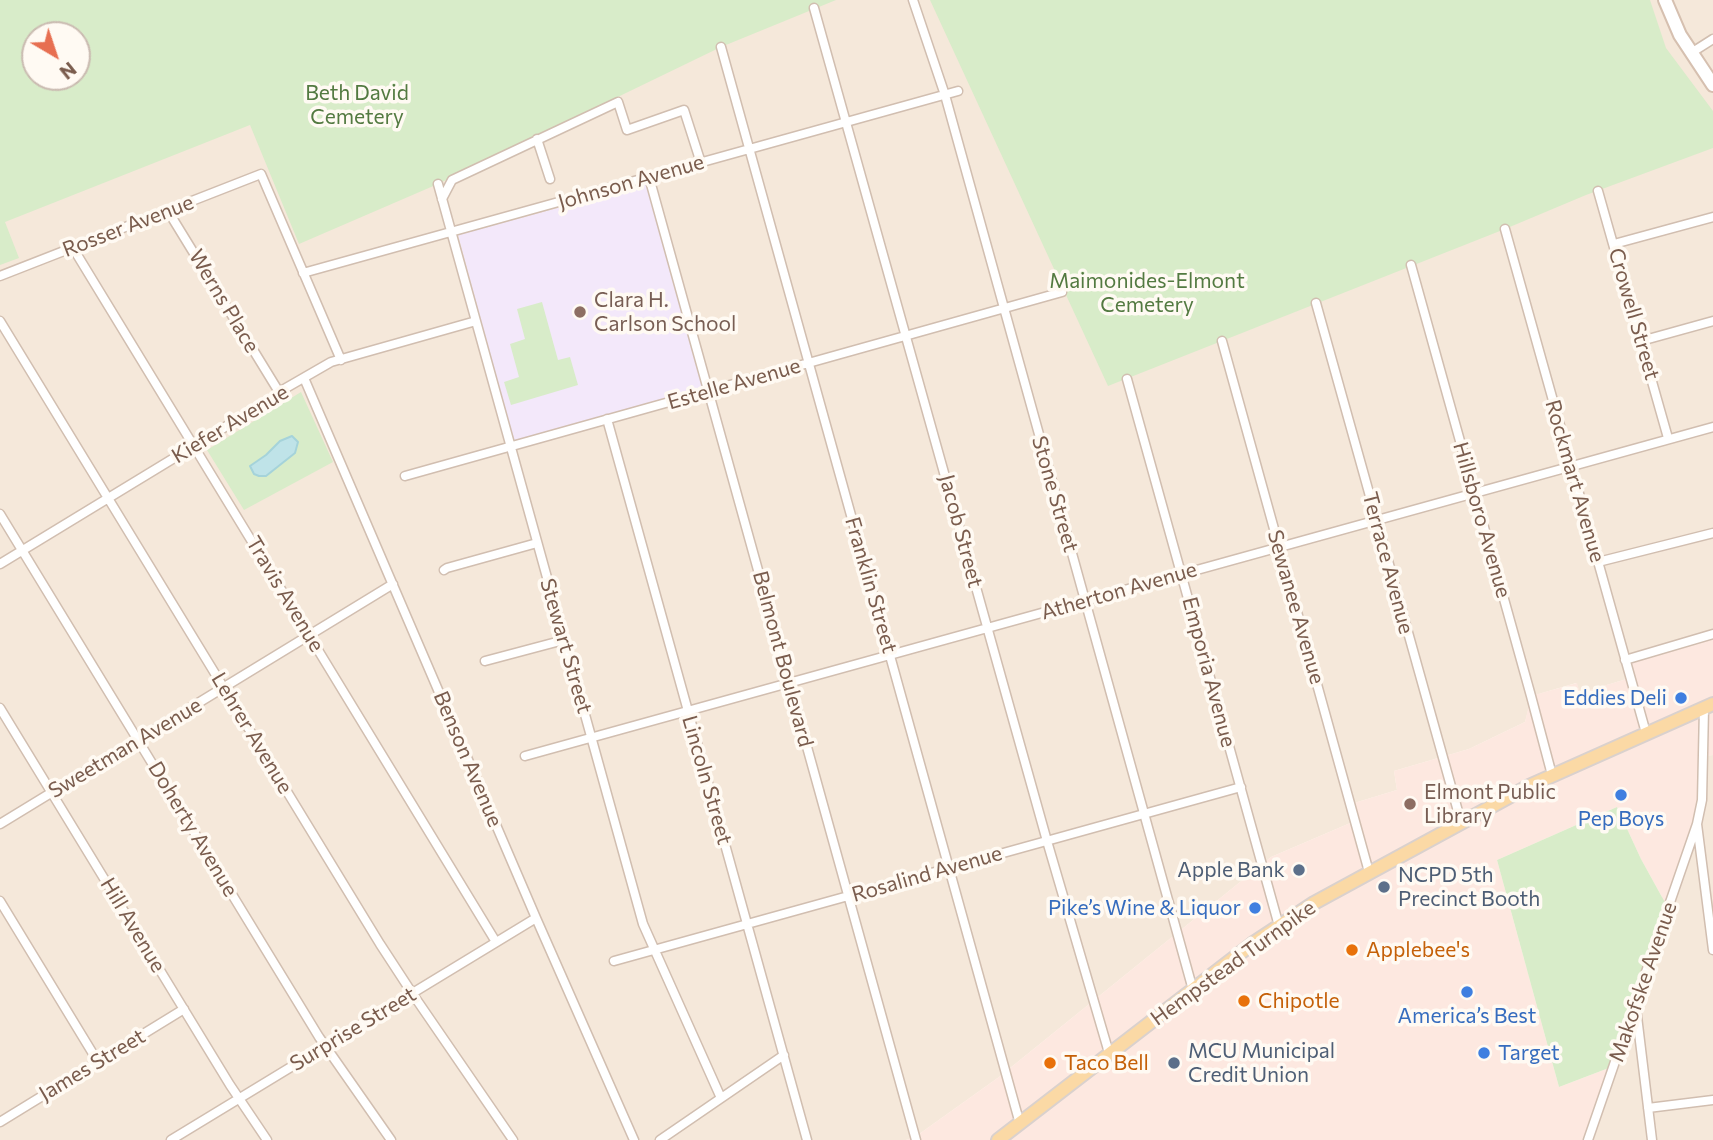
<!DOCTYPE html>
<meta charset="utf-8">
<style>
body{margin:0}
#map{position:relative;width:1713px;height:1140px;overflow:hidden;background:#fdf6ec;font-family:Commissioner,sans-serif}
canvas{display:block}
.north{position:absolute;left:21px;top:21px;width:70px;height:70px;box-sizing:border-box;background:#fffaf3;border:2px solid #cabbb1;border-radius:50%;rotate:141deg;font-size:19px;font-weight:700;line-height:28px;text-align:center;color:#7a5c4d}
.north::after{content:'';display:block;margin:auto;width:24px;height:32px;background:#e76f51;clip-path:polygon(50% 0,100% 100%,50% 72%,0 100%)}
</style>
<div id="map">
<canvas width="1713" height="1140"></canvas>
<div class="north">N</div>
</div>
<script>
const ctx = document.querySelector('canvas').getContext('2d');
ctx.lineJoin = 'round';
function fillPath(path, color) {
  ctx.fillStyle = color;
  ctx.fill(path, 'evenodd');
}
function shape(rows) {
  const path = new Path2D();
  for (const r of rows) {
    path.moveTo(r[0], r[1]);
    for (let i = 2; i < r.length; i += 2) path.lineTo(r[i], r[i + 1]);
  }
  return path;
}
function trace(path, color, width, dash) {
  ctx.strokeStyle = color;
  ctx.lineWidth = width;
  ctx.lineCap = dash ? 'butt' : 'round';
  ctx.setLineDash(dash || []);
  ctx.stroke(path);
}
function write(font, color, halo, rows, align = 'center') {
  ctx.font = font + ' Commissioner,sans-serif';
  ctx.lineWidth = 7;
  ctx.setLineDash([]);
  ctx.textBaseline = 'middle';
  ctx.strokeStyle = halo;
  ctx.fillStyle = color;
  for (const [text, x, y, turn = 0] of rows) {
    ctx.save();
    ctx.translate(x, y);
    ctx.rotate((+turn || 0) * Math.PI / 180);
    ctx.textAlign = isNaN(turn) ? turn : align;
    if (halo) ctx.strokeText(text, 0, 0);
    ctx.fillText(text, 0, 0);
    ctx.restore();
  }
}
const residential = shape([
 [0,0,1713,0,1713,634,1630,678,1580,693,1576,683,1532,696,1525,722,1469,749,1394,771,1397,790,1351,804,1355,821,1271,857,999,1077,915,1137,906,1140,0,1140],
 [35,35,77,35,77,77,35,77],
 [1713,755,1713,1140,1591,1140,1703,756]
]);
const commercial = shape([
 [1713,634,1713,755,1703,756,1697,824,1668,908,1641,859,1617,807,1497,860,1559,1087,1614,1066,1591,1140,906,1140,915,1137,999,1077,1271,857,1355,821,1351,804,1397,790,1394,771,1469,749,1525,722,1531,696,1577,683,1580,693,1630,678,1625,660]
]);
const education = shape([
 [646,184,704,390,514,442,458,235]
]);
const green = shape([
 [0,0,836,0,721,47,438,184,299,244,250,125,5,222,19,258,0,265],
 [35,35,77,35,77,77,35,77],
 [930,0,1650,0,1666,48,1713,111,1713,148,1586,195,1505,229,1108,386],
 [542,302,558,360,570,357,578,385,511,405,504,382,519,377,510,344,525,339,517,309],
 [301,392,333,462,244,510,207,450],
 [1617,807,1641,859,1668,908,1614,1066,1559,1087,1497,860]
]);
const water = shape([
 [292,436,298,442,295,453,266,476,259,476,254,474,250,466,266,455,280,441,292,436]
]);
const street = shape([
 [913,0,945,95,1193,990],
 [814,8,1047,841,1109,1053],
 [721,47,1020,1124],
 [1691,53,1713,39],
 [537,139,550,179],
 [649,177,916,1140],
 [438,184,643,924,721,1098],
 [1598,191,1668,438],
 [442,199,452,180,618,102,627,130,684,110,701,163],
 [168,211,279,392],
 [1505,229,1646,733],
 [1614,244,1713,217],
 [73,248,496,942],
 [1411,265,1531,696,1552,775],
 [303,273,958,91],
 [0,276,261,174,341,360],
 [1316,303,1461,822],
 [0,321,380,944,412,993,513,1140],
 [1222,341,1369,872],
 [1641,341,1713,321],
 [304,378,536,918,634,1140],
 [1127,379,1279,926],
 [607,419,807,1140],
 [405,476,1062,292],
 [0,514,319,1037,391,1140],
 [1598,562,1713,533],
 [0,564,271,399,279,392,331,362,476,321],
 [444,570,447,568,537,543],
 [1625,660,1713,634],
 [485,661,564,640],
 [0,708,230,1085,267,1140],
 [1704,708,1702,800,1697,824,1713,950],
 [525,756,1713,427],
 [0,824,393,584],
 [0,901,98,1062],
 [614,961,1241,787],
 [1636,1008,1652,1140],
 [1648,1108,1713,1100],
 [0,1122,184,1009],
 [171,1140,536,918],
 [660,1140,784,1055],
 [1588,1140,1697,824]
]);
const secondary = shape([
 [1665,0,1680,35,1713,85]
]);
const primary = shape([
 [998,1140,1252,944,1314,903,1529,786,1713,704]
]);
const markers = [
 [580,312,7,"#8d6e63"],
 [1681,698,7,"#3f7fe0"],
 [1621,795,7,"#3f7fe0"],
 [1410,804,7,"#8d6e63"],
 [1299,870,7,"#5c6f8a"],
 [1384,887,7,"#5c6f8a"],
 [1255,908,7,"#3f7fe0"],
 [1352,950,7,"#e8710a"],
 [1467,992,7,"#3f7fe0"],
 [1244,1001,7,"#e8710a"],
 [1484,1053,7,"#3f7fe0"],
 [1050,1063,7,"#e8710a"],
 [1174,1063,7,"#5c6f8a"]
];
const parkNames = [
 ["Beth David",357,93],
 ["Cemetery",357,117],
 ["Maimonides-Elmont",1147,281],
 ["Cemetery",1147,305]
];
const streetNames = [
 ["Johnson Avenue",631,182,-16],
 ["Rosser Avenue",128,226,-21],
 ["Werns Place",224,301,59],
 ["Crowell Street",1634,314,74],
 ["Estelle Avenue",734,384,-16],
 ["Kiefer Avenue",230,424,-31],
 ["Rockmart Avenue",1575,481,74],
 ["Stone Street",1055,494,74],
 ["Hillsboro Avenue",1482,520,74],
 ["Jacob Street",961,531,75],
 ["Terrace Avenue",1388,563,75],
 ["Franklin Street",871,585,74],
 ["Atherton Avenue",1119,591,-16],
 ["Travis Avenue",285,594,59],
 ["Sewanee Avenue",1296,607,74],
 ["Stewart Street",566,646,74],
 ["Belmont Boulevard",783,659,75],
 ["Emporia Avenue",1209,672,75],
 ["Lehrer Avenue",252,733,59],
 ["Sweetman Avenue",125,748,-31],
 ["Benson Avenue",468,759,67],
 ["Lincoln Street",707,780,74],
 ["Doherty Avenue",193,829,59],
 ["Rosalind Avenue",927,874,-16],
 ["Hill Avenue",133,925,59],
 ["Hempstead Turnpike",1233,963,-36],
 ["Makofske Avenue",1643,982,-71],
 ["Surprise Street",353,1029,-31],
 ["James Street",92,1065,-31]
];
const educationNames = [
 ["Clara H.",594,300],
 ["Carlson School",594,324],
 ["Elmont Public",1424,792],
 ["Library",1424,816]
];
const shopNames = [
 ["Eddies Deli",1667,698],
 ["Pep Boys",1621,819,"center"],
 ["Pike’s Wine & Liquor",1241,908],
 ["America’s Best",1467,1016,"center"],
 ["Target",1498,1053,"left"]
];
const serviceNames = [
 ["Apple Bank",1285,870,"right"],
 ["NCPD 5th",1398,875],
 ["Precinct Booth",1398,899],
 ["MCU Municipal",1188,1051],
 ["Credit Union",1188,1075]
];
const foodNames = [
 ["Applebee's",1366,950],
 ["Chipotle",1258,1001],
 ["Taco Bell",1064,1063]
];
fillPath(residential, '#f5e8da');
fillPath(commercial, '#fde8e0');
fillPath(education, '#f3e8fa');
fillPath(green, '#d8ecc9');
fillPath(water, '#bfe3e8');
trace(water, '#a5d3da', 2);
trace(street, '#d1beb0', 11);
trace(secondary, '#d6c0b0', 16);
trace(primary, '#dad1cd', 16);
trace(street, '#fff', 8);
trace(secondary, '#fff', 12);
trace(primary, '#fbd9a5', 12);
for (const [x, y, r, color] of markers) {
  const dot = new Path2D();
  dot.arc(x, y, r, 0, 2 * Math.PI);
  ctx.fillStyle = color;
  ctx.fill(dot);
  trace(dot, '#fffaf3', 2.5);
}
write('21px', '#537a41', '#fffaf3', parkNames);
write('21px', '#7a5c4d', '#fffaf3', streetNames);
write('21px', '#785e54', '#fffaf3', educationNames, 'left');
write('21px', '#366cbe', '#fffaf3', shopNames, 'right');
write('21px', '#4e5e75', '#fffaf3', serviceNames, 'left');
write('21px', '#c56008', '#fffaf3', foodNames, 'left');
</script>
